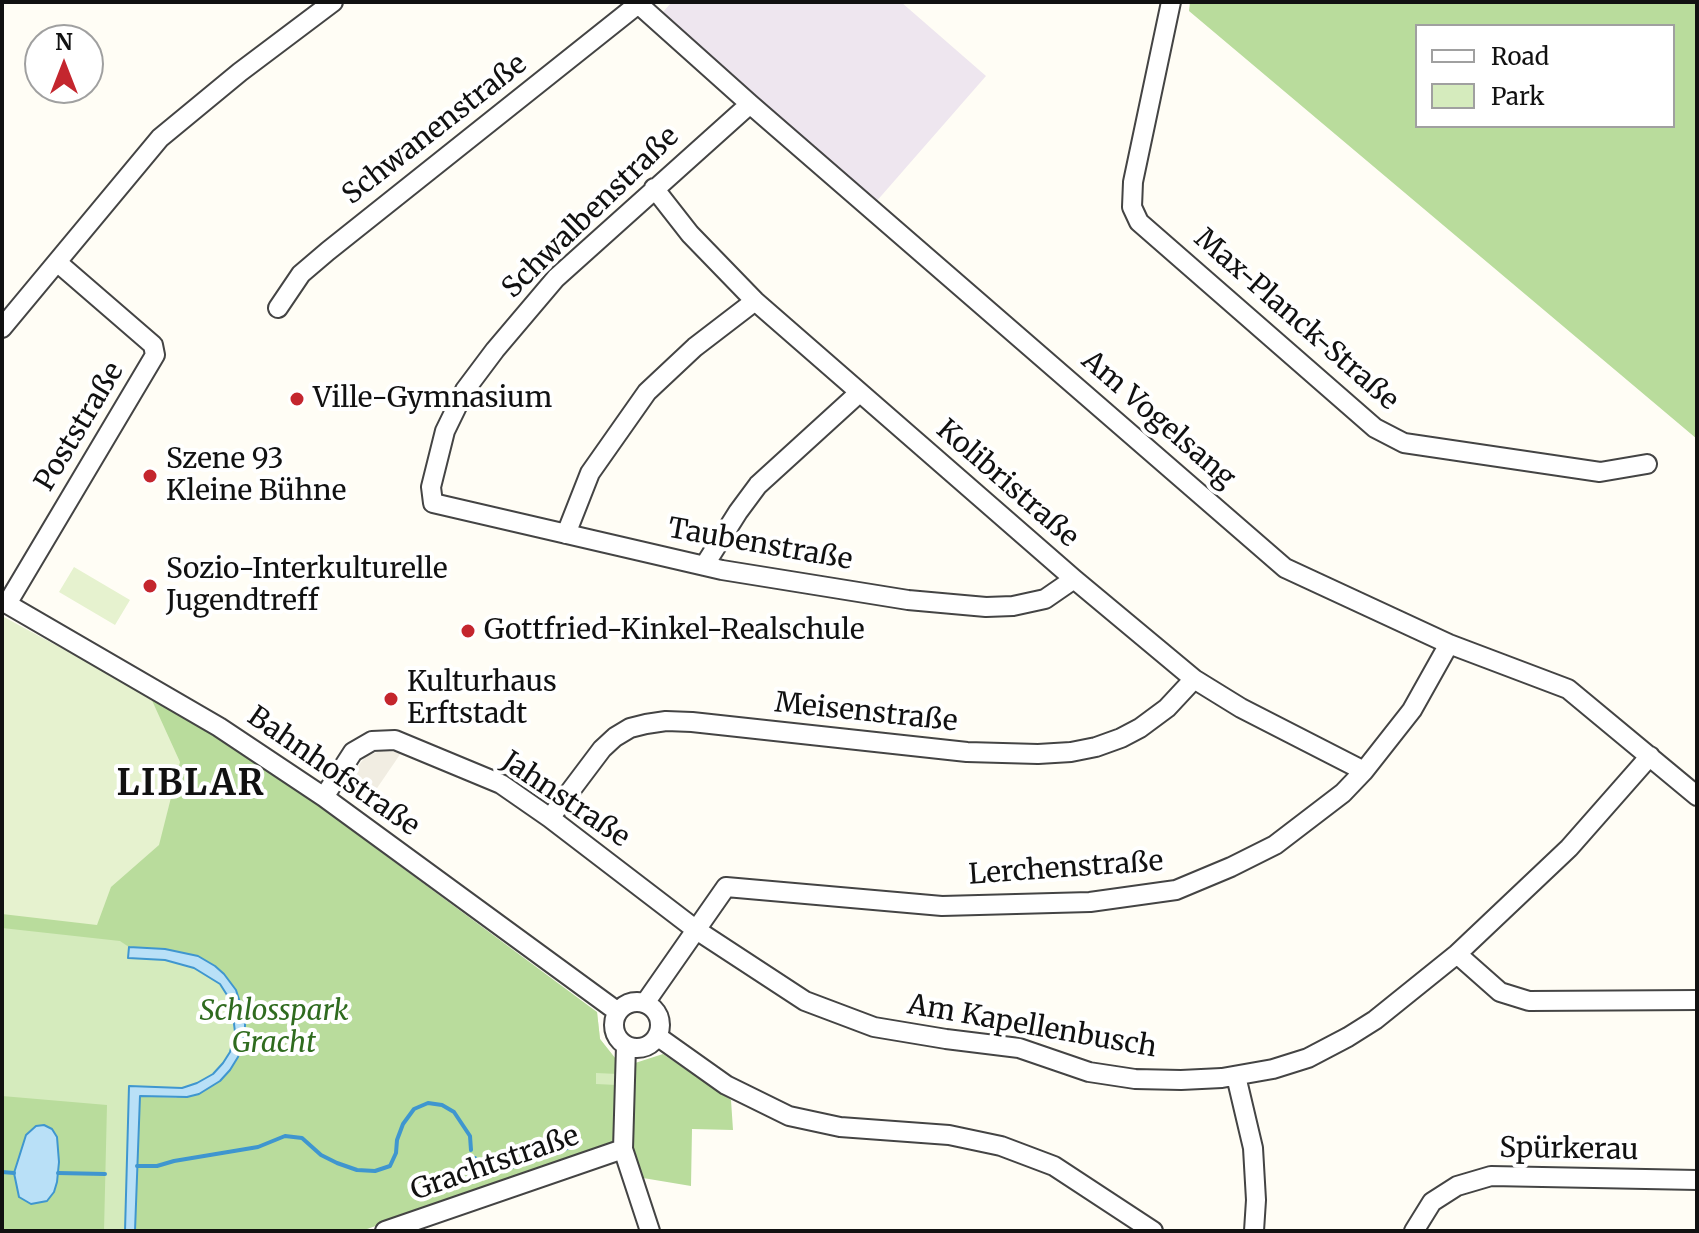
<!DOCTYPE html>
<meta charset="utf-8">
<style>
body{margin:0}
#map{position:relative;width:1699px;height:1233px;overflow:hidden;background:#fffdf5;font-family:Merriweather,serif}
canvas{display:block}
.frame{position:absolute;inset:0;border:4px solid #111;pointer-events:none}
.legend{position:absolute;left:1415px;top:24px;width:260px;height:104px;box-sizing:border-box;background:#fff;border:2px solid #a0a0a0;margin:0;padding:10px 14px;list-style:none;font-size:24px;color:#111}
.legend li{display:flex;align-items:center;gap:16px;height:40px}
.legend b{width:40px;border:2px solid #a0a0a0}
.north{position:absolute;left:24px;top:24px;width:80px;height:80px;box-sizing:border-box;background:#fff;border:2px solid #a0a0a0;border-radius:50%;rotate:0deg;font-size:22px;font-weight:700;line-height:32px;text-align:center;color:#111}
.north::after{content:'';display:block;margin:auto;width:28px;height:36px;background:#c4262e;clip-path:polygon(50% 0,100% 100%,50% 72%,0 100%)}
</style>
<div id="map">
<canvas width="1699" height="1233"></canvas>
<div class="frame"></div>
<ul class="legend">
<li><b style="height:10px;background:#fff"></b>Road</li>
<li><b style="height:22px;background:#d5ebbd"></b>Park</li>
</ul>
<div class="north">N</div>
</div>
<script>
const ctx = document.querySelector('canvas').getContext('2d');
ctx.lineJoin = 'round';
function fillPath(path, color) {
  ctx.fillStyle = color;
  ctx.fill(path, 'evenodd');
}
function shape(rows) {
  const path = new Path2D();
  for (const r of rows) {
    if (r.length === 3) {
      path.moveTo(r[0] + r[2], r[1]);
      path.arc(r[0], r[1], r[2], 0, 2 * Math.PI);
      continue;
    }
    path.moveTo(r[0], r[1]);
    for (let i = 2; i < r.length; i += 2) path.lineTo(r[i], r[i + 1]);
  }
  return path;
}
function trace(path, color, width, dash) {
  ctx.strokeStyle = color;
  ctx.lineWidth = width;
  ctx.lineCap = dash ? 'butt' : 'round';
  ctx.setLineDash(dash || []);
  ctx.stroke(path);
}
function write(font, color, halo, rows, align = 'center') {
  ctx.font = font + ' Merriweather,serif';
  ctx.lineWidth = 8;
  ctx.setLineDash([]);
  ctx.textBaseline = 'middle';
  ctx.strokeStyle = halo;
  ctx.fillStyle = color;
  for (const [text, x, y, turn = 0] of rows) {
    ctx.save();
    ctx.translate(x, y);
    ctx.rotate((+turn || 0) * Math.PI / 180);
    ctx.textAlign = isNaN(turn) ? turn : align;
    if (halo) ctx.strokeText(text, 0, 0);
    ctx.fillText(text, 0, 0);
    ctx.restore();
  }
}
const industrial = shape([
 [672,2,901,2,986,76,875,203,661,14]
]);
const green = shape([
 [2,915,597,1012,600,1039,619,1063,614,1143,361,1231,2,1231]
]);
const forest = shape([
 [1190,2,1697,2,1697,439,1189,11],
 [1417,26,1673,26,1673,126,1417,126],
 [150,696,218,736,319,806,597,1012,600,1039,619,1063,618,1074,596,1073,596,1084,617,1085,614,1143,361,1231,135,1231,140,1096,176,1098,230,1070,238,1057,245,1034,245,1018,242,1006,224,974,198,956,165,949,129,947,120,941,2,928,2,905],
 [663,1054,731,1100,733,1130,692,1129,691,1186,643,1178,629,1145,632,1064],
 [2,1096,107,1105,104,1231,2,1231]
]);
const pitch = shape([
 [74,567,130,600,115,625,59,592],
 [2,616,150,696,180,762,159,845,111,887,97,925,2,914]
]);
const plaza = shape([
 [383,750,401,753,373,794,350,776,366,756]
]);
const water = shape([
 [129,947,165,949,198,956,215,966,224,974,236,990,245,1018,245,1034,238,1057,230,1070,220,1081,199,1094,187,1097,140,1096,135,1231,125,1231,129,1086,182,1088,197,1083,213,1074,223,1063,230,1052,235,1032,232,1008,227,995,220,984,194,968,165,960,128,958,129,947],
 [44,1125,52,1129,57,1137,59,1162,57,1182,54,1192,47,1201,31,1204,19,1197,14,1173,26,1135,36,1126,44,1125]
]);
const stream = shape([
 [475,1158,485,1176,567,1148],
 [137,1166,157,1166,174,1161,258,1147,285,1136,302,1138,321,1155,337,1163,357,1170,375,1171,390,1166,396,1153,397,1140,403,1124,414,1109,428,1103,442,1105,454,1112,470,1136,471,1150],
 [2,1172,14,1173],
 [58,1173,105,1174]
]);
const minor = shape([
 [636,2,750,104,1285,568,1449,644,1568,689,1697,796],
 [1171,2,1133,182,1132,207,1139,222,1375,428,1404,443,1600,472,1647,464],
 [750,104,556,278,495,350,465,390,445,431,431,487,433,503,722,570,908,600,986,607,1013,606,1045,599,1074,579],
 [654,188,690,234,755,301,1074,579,1194,679,1241,708,1364,771],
 [278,308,301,274,328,251,637,5],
 [2,328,160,138,240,72,333,2],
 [566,534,590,473,647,392,695,347,755,301],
 [704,566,738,512,758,485,859,393],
 [2,601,219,727,324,797,618,1012],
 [7,604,155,355,153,345,57,262],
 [324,797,353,752,372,741,395,740,501,784,550,818,695,929,805,1001,874,1027,946,1039,1019,1048,1089,1072,1135,1079,1181,1080,1222,1078,1273,1069,1308,1058,1348,1037,1375,1020,1457,954,1569,848,1650,756],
 [550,818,602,749,615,737,630,728,646,724,666,721,692,722,967,752,1038,754,1071,752,1096,747,1121,738,1140,728,1167,708,1194,679],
 [1457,954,1500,992,1529,1001,1697,1000],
 [637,1025,23],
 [645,1003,726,887,942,906,1090,902,1176,890,1231,867,1275,845,1343,793,1364,771,1412,710,1449,644],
 [657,1036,726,1085,789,1116,840,1127,949,1135,1001,1146,1054,1166,1153,1231],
 [626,1046,623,1149,650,1231],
 [1236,1076,1253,1148,1256,1200,1254,1231],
 [385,1231,623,1149],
 [1414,1231,1432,1202,1457,1186,1491,1176,1697,1180]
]);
const markers = [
 [297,399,8,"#c4262e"],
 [150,476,8,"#c4262e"],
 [150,586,8,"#c4262e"],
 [468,631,8,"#c4262e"],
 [391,699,8,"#c4262e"]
];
const streetNames = [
 ["Schwanenstraße",435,130,-38],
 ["Schwalbenstraße",591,213,-44],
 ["Max-Planck-Straße",1296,320,41],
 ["Am Vogelsang",1158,420,41],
 ["Poststraße",80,427,-59],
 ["Kolibristraße",1007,484,41],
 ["Taubenstraße",760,545,10],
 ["Meisenstraße",866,713,6],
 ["Bahnhofstraße",333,772,35],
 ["Jahnstraße",565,800,34],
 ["Lerchenstraße",1066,869,-4],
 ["Am Kapellenbusch",1032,1027,10],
 ["Spürkerau",1569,1150,1],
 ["Grachtstraße",495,1164,-19]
];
const poiNames = [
 ["Ville-Gymnasium",313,399],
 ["Szene 93",166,460],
 ["Kleine Bühne",166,492],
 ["Sozio-Interkulturelle",166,570],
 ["Jugendtreff",166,602],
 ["Gottfried-Kinkel-Realschule",484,631],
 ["Kulturhaus",407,683],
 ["Erftstadt",407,715]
];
const parkNames = [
 ["Schlosspark",274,1012],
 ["Gracht",274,1044]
];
const districtNames = [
 ["LIBLAR",191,785]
];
fillPath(industrial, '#eee6ef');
fillPath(green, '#d5ebbd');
fillPath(forest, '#b9dc9c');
fillPath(pitch, '#e6f2cf');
fillPath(plaza, '#f1ede2');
fillPath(water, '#b9e0f7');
trace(water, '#3f96cf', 2);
trace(stream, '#3f96cf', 4);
trace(minor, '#444', 22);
trace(minor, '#fff', 18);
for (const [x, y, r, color] of markers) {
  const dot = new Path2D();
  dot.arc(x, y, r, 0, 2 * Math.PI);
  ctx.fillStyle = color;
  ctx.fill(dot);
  trace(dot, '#fff', 3);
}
write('28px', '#111', '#fff', streetNames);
write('28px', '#111', '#fff', poiNames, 'left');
write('italic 28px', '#2f6b1f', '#fff', parkNames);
ctx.letterSpacing = '2px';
write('bold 36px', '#111', '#fff', districtNames);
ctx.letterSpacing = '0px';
</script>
